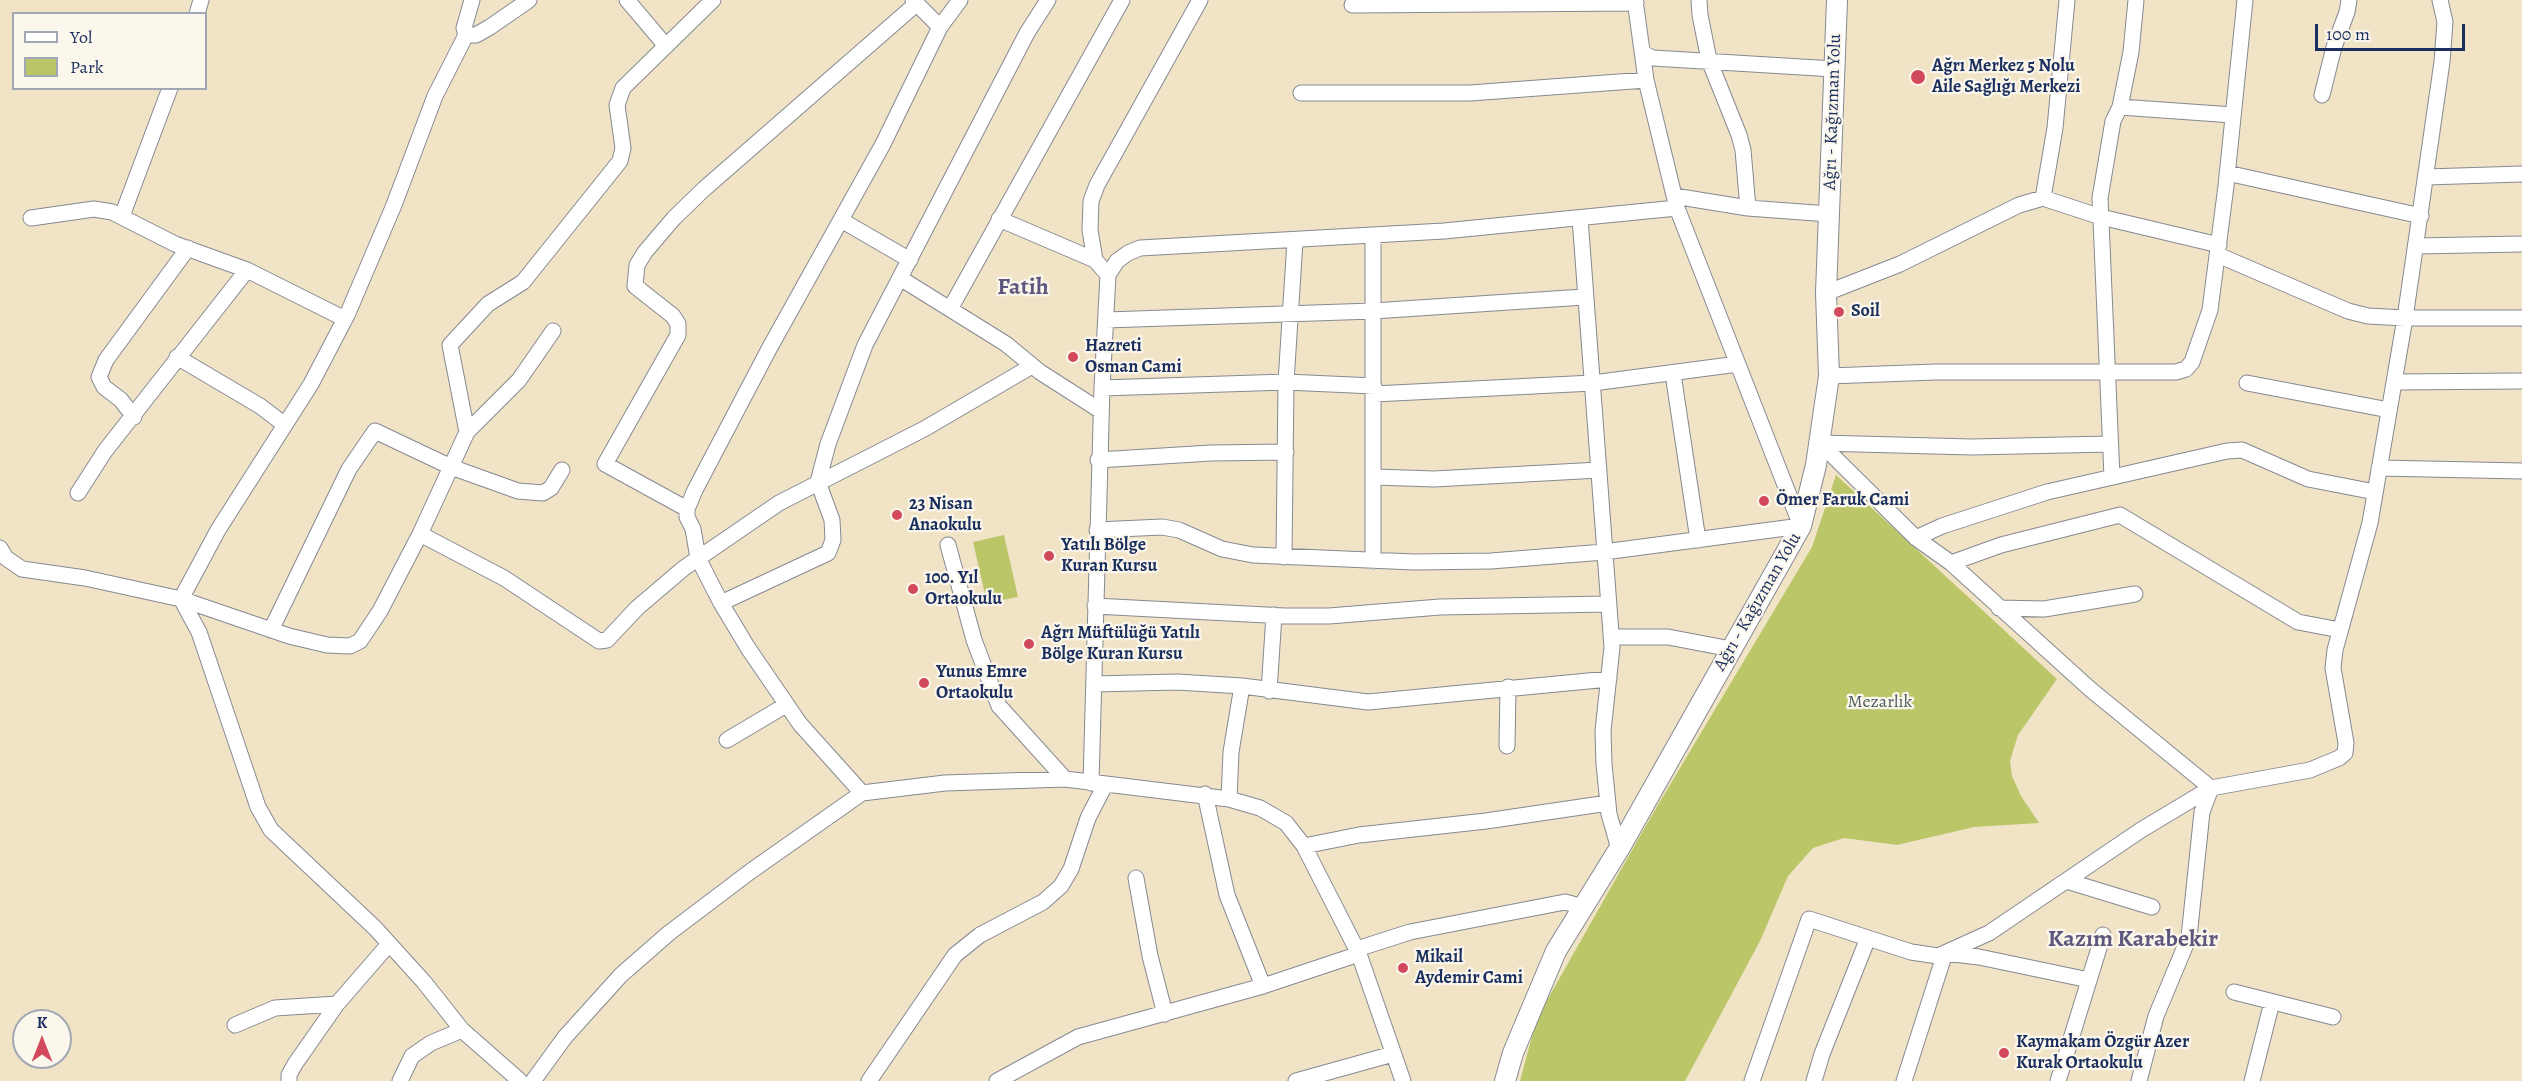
<!DOCTYPE html>
<meta charset="utf-8">
<style>
body{margin:0}
#map{position:relative;width:2522px;height:1081px;overflow:hidden;background:#f1e3c6;font-family:Alegreya,serif}
canvas{display:block}
.legend{position:absolute;left:12px;top:12px;width:195px;height:78px;box-sizing:border-box;background:#fbf7ec;border:2px solid #a1a7b3;margin:0;padding:8px 10px;list-style:none;font-size:18px;color:#1b2f5e}
.legend li{display:flex;align-items:center;gap:12px;height:30px}
.legend b{width:30px;border:2px solid #a1a7b3}
.north{position:absolute;left:12px;top:1009px;width:60px;height:60px;box-sizing:border-box;background:#fbf7ec;border:2px solid #a1a7b3;border-radius:50%;rotate:0deg;font-size:16px;font-weight:700;line-height:24px;text-align:center;color:#1b2f5e}
.north::after{content:'';display:block;margin:auto;width:21px;height:27px;background:#d1495b;clip-path:polygon(50% 0,100% 100%,50% 72%,0 100%)}
.scale{position:absolute;left:2315px;top:24px;width:150px;height:27px;box-sizing:border-box;border:3px solid #1b2f5e;border-top:0;padding-left:8px;font-size:18px;line-height:21px;white-space:nowrap;color:#1b2f5e;-webkit-text-stroke:4px #fbf7ec;paint-order:stroke}
</style>
<div id="map">
<canvas width="2522" height="1081"></canvas>
<ul class="legend">
<li><b style="height:8px;background:#fff"></b>Yol</li>
<li><b style="height:16px;background:#bac668"></b>Park</li>
</ul>
<div class="north">K</div>
<div class="scale">100 m</div>
</div>
<script>
const ctx = document.querySelector('canvas').getContext('2d');
ctx.lineJoin = 'round';
function fillPath(path, color) {
  ctx.fillStyle = color;
  ctx.fill(path, 'evenodd');
}
function shape(rows) {
  const path = new Path2D();
  for (const r of rows) {
    path.moveTo(r[0], r[1]);
    for (let i = 2; i < r.length; i += 2) path.lineTo(r[i], r[i + 1]);
  }
  return path;
}
function trace(path, color, width, dash) {
  ctx.strokeStyle = color;
  ctx.lineWidth = width;
  ctx.lineCap = dash ? 'butt' : 'round';
  ctx.setLineDash(dash || []);
  ctx.stroke(path);
}
function write(font, color, halo, rows, align = 'center') {
  ctx.font = font + ' Alegreya,serif';
  ctx.lineWidth = 4.5;
  ctx.setLineDash([]);
  ctx.textBaseline = 'middle';
  ctx.strokeStyle = halo;
  ctx.fillStyle = color;
  for (const [text, x, y, turn = 0] of rows) {
    ctx.save();
    ctx.translate(x, y);
    ctx.rotate((+turn || 0) * Math.PI / 180);
    ctx.textAlign = isNaN(turn) ? turn : align;
    if (halo) ctx.strokeText(text, 0, 0);
    ctx.fillText(text, 0, 0);
    ctx.restore();
  }
}
const green = shape([
 [1836,475,2057,679,2018,735,2010,761,2012,776,2021,796,2039,823,1974,827,1897,845,1844,838,1813,848,1788,876,1760,941,1685,1081,1520,1081,1537,1018,1652,815,1812,547],
 [1004,535,1018,597,987,603,973,542]
]);
const minor = shape([
 [472,0,464,28,466,35,435,96,394,205,348,313,311,384,218,530,181,599,289,636,327,645,350,646,360,641,380,611,420,534,467,432,519,380,553,331],
 [627,0,666,46],
 [913,0,940,27],
 [1699,0,1700,15,1709,60,1739,135,1743,150,1748,208],
 [1352,5,1636,3],
 [197,14,201,0],
 [466,35,476,35,490,27,529,0],
 [1643,53,1653,58,1834,69],
 [1301,93,1470,93,1646,80],
 [2322,95,2334,47,2347,12,2349,0],
 [2120,107,2233,115],
 [2227,173,2421,216],
 [2426,177,2522,174],
 [1674,196,1748,208,1829,214],
 [2043,198,2101,217,2219,245],
 [122,216,170,88],
 [31,218,94,209,112,212,175,244,247,270,345,319],
 [1580,218,1612,647,1603,731,1604,764,1609,814,1619,849],
 [999,219,1095,260],
 [841,220,910,260],
 [1373,236,1373,561],
 [2416,246,2522,244],
 [2218,255,2348,311,2368,316,2405,318,2522,318],
 [1108,275,1095,260,1090,230,1091,201,1097,185,1200,0],
 [900,278,1006,344,1040,372,1101,411],
 [1826,293,1900,264,2019,205,2043,198,2055,128,2067,0],
 [950,309,1122,0],
 [1106,320,1373,311,1584,297],
 [177,357,260,406,285,425],
 [1673,374,1698,540],
 [1829,376,1935,372,2176,372,2186,369,2192,362,2210,310,2226,186,2245,0],
 [2394,382,2522,381],
 [2247,383,2389,410],
 [1102,388,1286,382,1374,386],
 [1374,394,1593,383,1738,364],
 [134,417,121,400,104,387,99,377,106,360,188,248],
 [467,432,450,345,488,304,523,282,608,176,620,161,623,148,617,105,623,88,713,0],
 [1820,443,1916,538,1951,563,2090,689,2211,788,2202,812,2189,937,2156,1016,2139,1081],
 [1820,443,1972,447,2110,444],
 [1098,460,1211,453,1286,452],
 [2379,468,2522,471],
 [1375,477,1434,479,1599,470],
 [2112,477,2100,198,2113,121,2120,107,2131,52,2136,0],
 [78,493,105,451,247,270],
 [687,509,605,464,678,335,678,324,673,316,635,286,637,265,645,252,674,218,704,189,916,4],
 [1097,530,1162,527,1179,530,1222,549,1253,555,1414,562,1491,561,1604,552,1801,526,1677,208,1646,80,1635,0],
 [420,534,504,578,599,641,607,640,637,608,684,568,779,503,924,429,1032,366],
 [1916,538,1942,526,2047,492,2227,451,2242,450,2308,479,2375,492],
 [948,545,974,640,999,706,1065,779],
 [0,548,6,558,22,569,85,578,181,599,199,632,258,807,271,830,375,928,424,982,462,1030,520,1081],
 [1284,557,1286,382,1295,241],
 [1951,563,2001,545,2120,515,2298,622,2340,630],
 [721,603,828,553,833,540,832,520,818,482,828,444,865,345,1027,33,1048,0],
 [1095,606,1285,616,1329,616,1440,607,1609,604],
 [1999,608,2044,609,2135,594],
 [271,630,349,469,375,431,451,467,518,491,543,493,551,488,562,470],
 [1611,637,1668,637,1731,649],
 [1094,684,1177,682,1242,686,1368,702,1609,679],
 [1269,691,1274,615],
 [727,740,786,705],
 [1507,746,1508,687],
 [1091,783,1102,388,1108,275,1117,261,1128,253,1140,248,1444,231,1677,208],
 [862,793,800,724,748,648,721,603,698,558,693,529,687,517,687,509,695,490,769,349,883,144,940,27,960,0],
 [1205,794,1227,895,1263,986],
 [1229,799,1231,752,1242,686],
 [1304,846,1359,835,1486,821,1608,803],
 [1136,878,1150,956,1165,1014],
 [2067,881,2152,907],
 [1357,949,1410,932,1565,902,1583,907],
 [2234,992,2333,1017],
 [235,1025,275,1008,337,1004],
 [289,1081,289,1075,295,1064,337,1004,389,944],
 [400,1081,412,1056,431,1043,462,1030],
 [533,1081,565,1037,621,975,669,933,751,871,862,793,945,783,1065,779,1229,799,1260,808,1286,823,1304,846,1359,954,1403,1081],
 [869,1081,955,955,980,935,1043,902,1061,886,1071,869,1088,818,1105,785],
 [997,1081,1078,1037,1263,986,1359,954],
 [1296,1081,1393,1054],
 [1752,1081,1809,919,1911,952,1938,956,1989,933,2141,830,2211,788,2310,770,2339,758,2345,753,2346,743,2333,668,2335,650,2370,523,2405,318,2442,62,2445,22,2440,0],
 [1814,1081,1822,1054,1868,938],
 [1904,1081,1945,953,1979,957,2089,980],
 [2058,1081,2103,935],
 [2252,1081,2272,1002]
]);
const major = shape([
 [1505,1081,1513,1053,1556,951,1619,849,1801,526,1816,465,1829,376,1826,293,1837,0]
]);
const markers = [
 [1918,77,8,"#d1495b"],
 [1839,312,6,"#d1495b"],
 [1073,357,6,"#d1495b"],
 [1764,501,6,"#d1495b"],
 [897,515,6,"#d1495b"],
 [1049,556,6,"#d1495b"],
 [913,589,6,"#d1495b"],
 [1029,644,6,"#d1495b"],
 [924,683,6,"#d1495b"],
 [1403,968,6,"#d1495b"],
 [2004,1053,6,"#d1495b"]
];
const poiNames = [
 ["Ağrı Merkez 5 Nolu",1932,67],
 ["Aile Sağlığı Merkezi",1932,88],
 ["Soil",1851,312],
 ["Hazreti",1085,347],
 ["Osman Cami",1085,368],
 ["Ömer Faruk Cami",1776,501],
 ["23 Nisan",909,505],
 ["Anaokulu",909,526],
 ["Yatılı Bölge",1061,546],
 ["Kuran Kursu",1061,567],
 ["100. Yıl",925,579],
 ["Ortaokulu",925,600],
 ["Ağrı Müftülüğü Yatılı",1041,634],
 ["Bölge Kuran Kursu",1041,655],
 ["Yunus Emre",936,673],
 ["Ortaokulu",936,694],
 ["Mikail",1415,958],
 ["Aydemir Cami",1415,979],
 ["Kaymakam Özgür Azer",2016,1043],
 ["Kurak Ortaokulu",2016,1064]
];
const streetNames = [
 ["Ağrı - Kağızman Yolu",1833,112,-88],
 ["Ağrı - Kağızman Yolu",1758,602,-60]
];
const parkNames = [
 ["Mezarlık",1880,703]
];
const districtNames = [
 ["Fatih",1023,288],
 ["Kazım Karabekir",2133,940]
];
fillPath(green, '#bac668');
trace(minor, '#868992', 17);
trace(major, '#868992', 22);
trace(minor, '#fff', 15);
trace(major, '#fff', 20);
for (const [x, y, r, color] of markers) {
  const dot = new Path2D();
  dot.arc(x, y, r, 0, 2 * Math.PI);
  ctx.fillStyle = color;
  ctx.fill(dot);
  trace(dot, '#fbf7ec', 2);
}
write('bold 18px', '#1b2f5e', '#fbf7ec', poiNames, 'left');
write('18px', '#1b2f5e', '#fbf7ec', streetNames);
write('18px', '#4b5c61', '#fbf7ec', parkNames);
write('bold 24px', '#5d577e', '#fbf7ec', districtNames);
</script>
